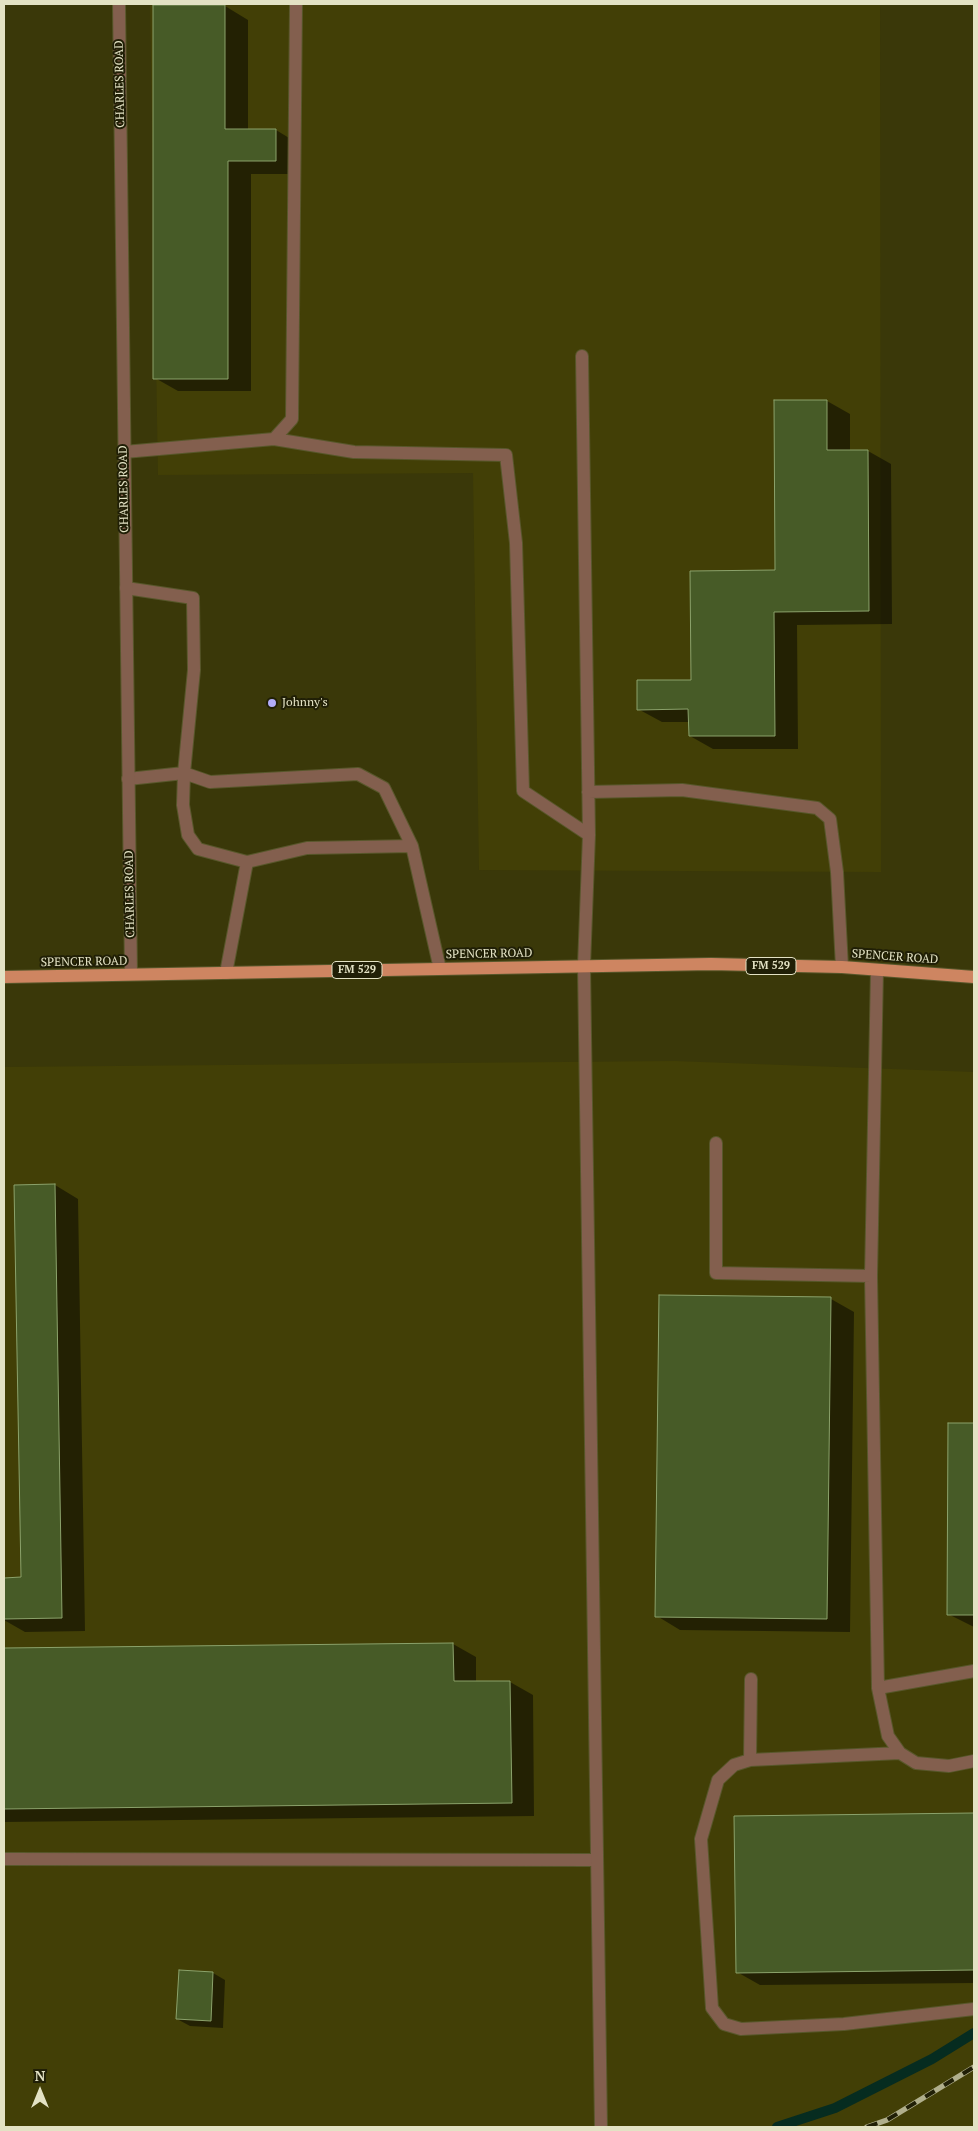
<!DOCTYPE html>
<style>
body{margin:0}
#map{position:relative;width:978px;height:2131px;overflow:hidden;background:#3a3809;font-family:"PT Serif",serif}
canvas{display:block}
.frame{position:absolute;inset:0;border:5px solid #e3e2c4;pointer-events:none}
.north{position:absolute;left:15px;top:2066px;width:50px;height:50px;-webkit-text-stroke:4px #201f06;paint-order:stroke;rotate:0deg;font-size:14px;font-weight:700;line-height:20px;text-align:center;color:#e3e2c4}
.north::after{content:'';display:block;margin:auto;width:18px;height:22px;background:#e3e2c4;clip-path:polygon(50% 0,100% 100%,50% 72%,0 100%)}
</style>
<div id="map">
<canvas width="978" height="2131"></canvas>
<div class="frame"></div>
<div class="north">N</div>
</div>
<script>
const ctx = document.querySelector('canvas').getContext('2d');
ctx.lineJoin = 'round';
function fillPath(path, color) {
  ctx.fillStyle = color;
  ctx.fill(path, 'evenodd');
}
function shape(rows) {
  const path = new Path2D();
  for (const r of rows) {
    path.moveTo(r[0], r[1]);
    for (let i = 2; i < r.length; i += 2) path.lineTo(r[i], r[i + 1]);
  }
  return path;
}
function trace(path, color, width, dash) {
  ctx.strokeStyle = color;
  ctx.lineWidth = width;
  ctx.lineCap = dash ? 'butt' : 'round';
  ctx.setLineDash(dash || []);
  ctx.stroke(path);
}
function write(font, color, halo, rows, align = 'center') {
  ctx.font = font + ' "PT Serif",serif';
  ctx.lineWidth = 4;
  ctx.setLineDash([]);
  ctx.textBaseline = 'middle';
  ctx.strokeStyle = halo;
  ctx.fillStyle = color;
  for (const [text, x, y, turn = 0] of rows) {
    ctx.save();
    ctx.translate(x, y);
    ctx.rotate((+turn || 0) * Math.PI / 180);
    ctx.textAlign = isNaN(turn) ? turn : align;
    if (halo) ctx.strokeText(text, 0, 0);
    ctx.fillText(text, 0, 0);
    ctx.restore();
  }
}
const built = shape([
 [150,4,880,4,881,872,479,870,473,473,158,475],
 [674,1061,974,1072,974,2127,4,2127,4,1067]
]);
const shadow = shape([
 [225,6,248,20,248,130,276,130,299,144,299,174,251,174,251,391,178,391,155,378],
 [776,401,827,401,850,414,850,451,868,451,891,464,892,624,797,625,798,749,713,749,690,736,690,722,662,722,638,709,692,681,777,572],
 [55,1185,78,1199,85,1631,25,1632,4,1620,4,1579,22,1578,15,1186],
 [831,1299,854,1312,850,1632,680,1630,657,1616],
 [950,1424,974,1425,974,1627,948,1614],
 [4,1467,5,1542,4,1542],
 [453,1644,476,1657,476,1682,510,1682,533,1695,534,1816,4,1822,4,1649],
 [974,1814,974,1983,760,1985,737,1972,735,1817],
 [180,1971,213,1973,225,1980,223,2028,190,2026,177,2019]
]);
const stream = shape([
 [777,2127,835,2108,932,2059,974,2033]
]);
const building = shape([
 [153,5,225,5,225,129,276,129,276,161,228,161,228,379,153,379,153,5],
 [774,400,827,400,827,450,868,450,869,611,774,612,775,736,689,736,688,709,637,710,637,680,691,680,690,571,775,570,774,400],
 [55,1184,62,1618,4,1619,4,1578,21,1577,14,1185,55,1184],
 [659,1295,831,1297,827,1619,655,1617,659,1295],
 [948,1423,974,1423,974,1615,947,1615,948,1423],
 [453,1643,454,1681,510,1681,512,1803,4,1809,4,1648,453,1643],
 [974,1813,974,1970,736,1973,734,1816,974,1813],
 [179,1970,213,1972,211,2021,176,2019,179,1970]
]);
const lane = shape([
 [582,356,589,835],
 [274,439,354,452,506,455,516,543,523,791,589,835,584,966],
 [124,452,274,439,292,419,296,4],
 [126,588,193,598,194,670,184,773,128,779],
 [588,792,682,790,817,808,830,819,837,872,842,967],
 [247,862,198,849,188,835,183,805,184,773,210,782,358,774,384,788,412,846],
 [877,970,871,1276,878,1688,888,1736,900,1753,916,1763,949,1766,974,1761],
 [226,973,247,862,307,848,412,846,440,969],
 [716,1143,716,1273,871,1276],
 [751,1679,750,1760,900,1753],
 [878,1688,974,1671],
 [750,1760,734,1765,718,1780,701,1839,712,2008,724,2024,741,2029,844,2024,974,2009],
 [4,1859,597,1860]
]);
const street = shape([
 [119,4,131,974],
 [584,966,601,2127]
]);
const primary = shape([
 [4,977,711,964,842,967,974,977]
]);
const rail = shape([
 [867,2127,887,2120,974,2067]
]);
const markers = [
 [272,703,5,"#b2adf9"]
];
const shields = [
 [771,966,50],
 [357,970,50]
];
const shieldNames = [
 ["FM 529",771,966],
 ["FM 529",357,970]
];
const streetNames = [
 ["CHARLES ROAD",120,84,-91],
 ["CHARLES ROAD",124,489,-91],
 ["CHARLES ROAD",130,894,-91],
 ["SPENCER ROAD",489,954,-1],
 ["SPENCER ROAD",895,957,4],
 ["SPENCER ROAD",84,962,-1]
];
const poiNames = [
 ["Johnny's",282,703]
];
fillPath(built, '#423f06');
fillPath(shadow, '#0007');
trace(stream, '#062c20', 10);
fillPath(building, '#475b27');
trace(building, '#8ba26b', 1);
trace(lane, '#58572b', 14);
trace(street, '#58572b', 14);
trace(primary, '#58572b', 14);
trace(lane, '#835f4e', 12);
trace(street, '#835f4e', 12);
trace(primary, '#ce8561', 12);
trace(rail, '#b0af8c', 5.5);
trace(rail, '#201f06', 4, [11]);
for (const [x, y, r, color] of markers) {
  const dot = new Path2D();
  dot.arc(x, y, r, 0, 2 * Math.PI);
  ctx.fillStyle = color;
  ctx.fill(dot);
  trace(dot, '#201f06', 2);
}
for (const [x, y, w] of shields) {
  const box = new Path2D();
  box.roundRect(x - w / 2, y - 8.5, w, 17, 4);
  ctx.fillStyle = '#201f06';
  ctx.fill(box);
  trace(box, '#e3e2c4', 1);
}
write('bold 11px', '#e3e2c4', null, shieldNames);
write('12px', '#e3e2c4', '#201f06', streetNames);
write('12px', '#e3e2c4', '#201f06', poiNames, 'left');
</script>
